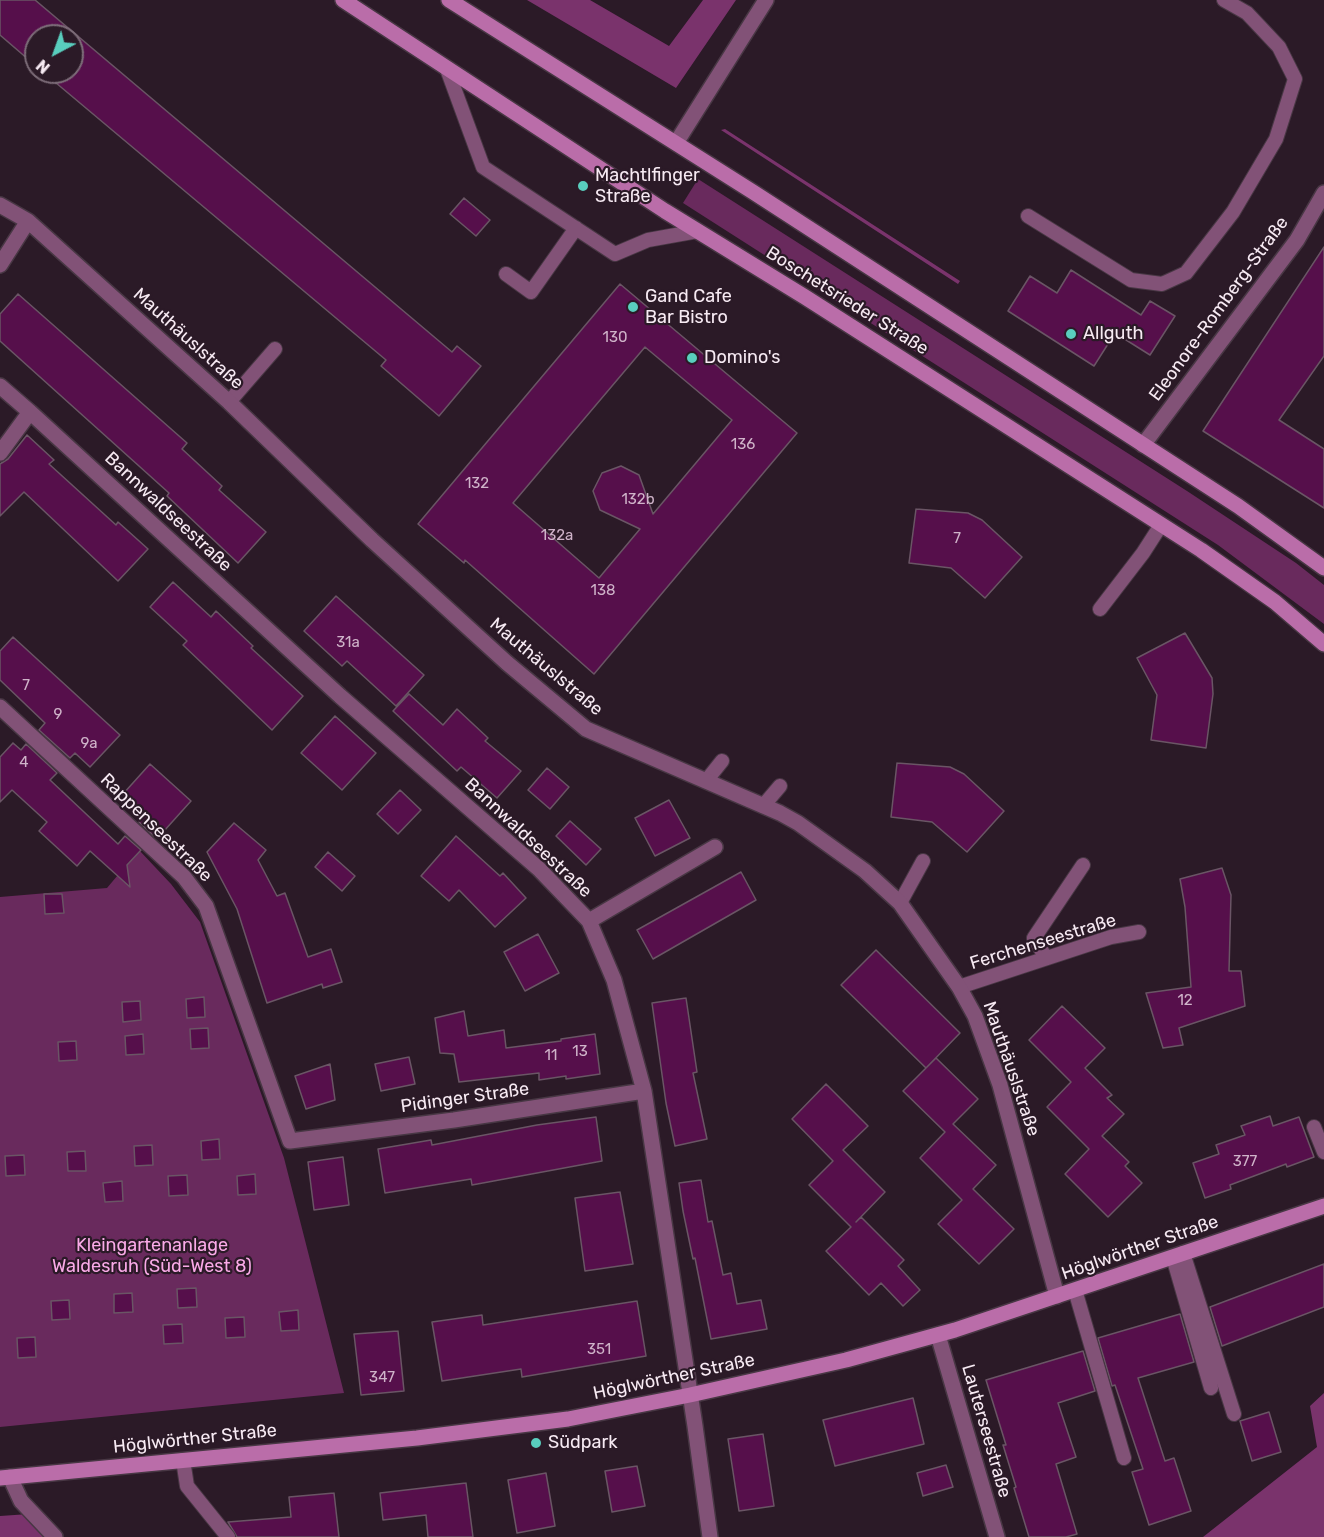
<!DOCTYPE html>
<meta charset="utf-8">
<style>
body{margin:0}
#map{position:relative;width:1324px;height:1537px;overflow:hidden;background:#2b1a27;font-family:Rubik,sans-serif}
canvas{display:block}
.north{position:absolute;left:24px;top:24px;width:60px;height:60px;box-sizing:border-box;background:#2b1a27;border:2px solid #7d6d79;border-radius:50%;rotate:221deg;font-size:16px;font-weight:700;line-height:24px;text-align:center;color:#f7eaf3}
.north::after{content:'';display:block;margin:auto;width:21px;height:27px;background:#59cebe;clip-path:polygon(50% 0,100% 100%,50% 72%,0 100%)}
</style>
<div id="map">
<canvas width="1324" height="1537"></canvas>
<div class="north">N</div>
</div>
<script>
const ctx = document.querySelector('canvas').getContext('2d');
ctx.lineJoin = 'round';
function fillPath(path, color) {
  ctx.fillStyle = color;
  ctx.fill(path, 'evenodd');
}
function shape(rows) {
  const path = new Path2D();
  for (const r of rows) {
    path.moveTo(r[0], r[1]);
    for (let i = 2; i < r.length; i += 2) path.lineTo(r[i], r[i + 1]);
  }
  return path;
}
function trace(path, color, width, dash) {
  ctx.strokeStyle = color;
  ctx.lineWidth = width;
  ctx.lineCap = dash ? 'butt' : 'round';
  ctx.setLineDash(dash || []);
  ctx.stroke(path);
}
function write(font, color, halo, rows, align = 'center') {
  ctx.font = font + ' Rubik,sans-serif';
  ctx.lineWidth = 4.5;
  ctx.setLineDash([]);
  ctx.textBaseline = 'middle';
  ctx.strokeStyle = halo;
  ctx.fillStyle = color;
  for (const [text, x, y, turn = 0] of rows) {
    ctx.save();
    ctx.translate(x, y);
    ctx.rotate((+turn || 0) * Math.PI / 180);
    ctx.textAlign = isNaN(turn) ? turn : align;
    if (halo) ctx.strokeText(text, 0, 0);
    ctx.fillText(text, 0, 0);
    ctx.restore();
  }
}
const green = shape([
 [698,179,1187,491,1296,563,1324,585,1324,624,1218,545,683,203],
 [139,850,171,884,200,922,284,1158,344,1393,0,1427,0,897,107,888]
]);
const forest = shape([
 [527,0,590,0,669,46,703,0,736,0,676,88],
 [725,129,960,281,958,284,721,130],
 [1324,1393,1324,1537,1203,1537,1317,1447,1310,1406],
 [29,1514,50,1537,0,1537,0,1516]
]);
const building = shape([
 [0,0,35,0,452,352,457,346,481,366,439,416,381,366,386,360,43,72,72,72,72,36,36,36,36,66,0,35,0,0],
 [464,198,490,220,476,236,450,214,464,198],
 [1324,247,1324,356,1279,420,1324,449,1324,508,1203,431,1324,247],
 [1071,270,1141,315,1150,301,1175,316,1150,355,1115,333,1094,366,1008,311,1030,276,1057,293,1071,270],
 [620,284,797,433,594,674,465,560,464,563,418,524,620,284],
 [645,347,732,420,653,514,639,475,621,466,602,473,593,491,600,510,640,529,599,578,513,503,645,347],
 [18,294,187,443,182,449,222,486,219,490,266,532,238,563,167,496,169,493,0,341,0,314,18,294],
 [27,435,54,460,49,464,116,525,118,522,148,549,118,581,24,492,0,516,0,464,8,459,27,435],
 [916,509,968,513,982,520,1022,557,985,598,951,568,909,563,916,509],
 [173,582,211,617,216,611,253,646,251,648,303,696,272,730,183,645,187,641,150,607,173,582],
 [336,596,424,675,396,706,347,661,342,666,304,631,336,596],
 [1185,633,1212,678,1213,694,1206,748,1151,740,1157,695,1137,658,1185,633],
 [13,637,120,735,90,767,75,753,70,758,39,730,45,723,0,680,0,651,13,637],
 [409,694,443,725,457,709,488,738,485,741,521,771,497,798,461,767,457,771,393,711,409,694],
 [335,716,376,753,342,790,301,753,335,716],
 [13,743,21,750,26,744,57,773,50,780,118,844,125,836,141,850,127,865,130,887,90,851,77,866,39,831,47,822,12,790,0,802,0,757,13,743],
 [897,763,950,767,964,774,1004,811,967,852,932,822,891,817,897,763],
 [150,764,191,801,164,831,161,829,154,836,139,822,145,815,123,794,150,764],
 [547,768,569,787,550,809,528,790,547,768],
 [400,790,421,810,398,834,377,814,400,790],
 [669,800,690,838,655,856,635,818,669,800],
 [570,821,601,849,586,865,556,836,570,821],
 [234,823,266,850,258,860,277,896,285,893,308,957,331,949,342,982,323,988,322,984,267,1003,237,909,207,852,234,823],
 [456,836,500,876,503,873,526,898,495,927,459,890,449,901,421,876,456,836],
 [328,852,355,876,342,891,315,867,328,852],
 [1222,868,1231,895,1229,971,1241,971,1245,1006,1179,1028,1183,1045,1163,1048,1146,993,1191,987,1185,907,1180,879,1222,868],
 [741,872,756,900,653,959,637,930,741,872],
 [44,894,62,894,64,913,45,914,44,894],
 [538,934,559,973,525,991,504,952,538,934],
 [876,950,960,1033,926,1068,841,985,876,950],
 [204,997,205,1017,187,1018,186,999,204,997],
 [686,998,697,1072,693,1073,707,1139,675,1146,666,1103,652,1003,686,998],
 [140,1001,141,1020,123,1022,122,1002,140,1001],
 [1062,1006,1105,1048,1085,1068,1112,1095,1107,1098,1124,1114,1102,1136,1129,1162,1125,1166,1142,1183,1108,1217,1065,1174,1089,1149,1047,1107,1071,1082,1029,1040,1062,1006],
 [464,1011,468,1036,504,1030,506,1048,561,1041,561,1039,595,1034,600,1074,566,1079,566,1076,539,1080,539,1073,459,1082,454,1054,440,1053,435,1018,464,1011],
 [208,1028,209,1048,191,1049,190,1029,208,1028],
 [143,1034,144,1054,126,1055,125,1036,143,1034],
 [76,1041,77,1060,59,1061,58,1042,76,1041],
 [409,1057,415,1084,381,1091,375,1064,409,1057],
 [936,1058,978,1099,953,1124,996,1165,973,1189,1014,1229,979,1264,938,1224,962,1200,920,1158,945,1132,903,1091,936,1058],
 [330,1064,335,1100,306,1109,295,1076,330,1064],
 [826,1084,868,1126,843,1150,885,1192,856,1222,861,1217,904,1260,898,1266,920,1290,903,1306,881,1283,869,1295,826,1251,851,1227,809,1185,833,1161,792,1119,826,1084],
 [1270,1116,1273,1126,1299,1117,1314,1157,1287,1167,1286,1164,1230,1185,1231,1189,1205,1198,1193,1163,1219,1154,1216,1145,1245,1135,1241,1126,1270,1116],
 [596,1117,602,1161,472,1185,471,1179,385,1193,378,1149,431,1140,432,1145,537,1125,596,1117],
 [219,1139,220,1159,202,1160,201,1141,219,1139],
 [152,1145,153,1165,135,1166,134,1146,152,1145],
 [85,1151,86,1171,68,1171,67,1152,85,1151],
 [24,1155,25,1175,6,1176,5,1156,24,1155],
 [343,1157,349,1205,314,1210,308,1162,343,1157],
 [255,1174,256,1194,238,1195,237,1176,255,1174],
 [187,1175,188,1195,169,1196,168,1176,187,1175],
 [701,1180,708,1222,712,1221,723,1275,731,1273,737,1304,761,1300,767,1329,711,1339,695,1258,693,1259,683,1211,679,1183,701,1180],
 [122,1181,123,1201,105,1202,103,1183,122,1181],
 [620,1192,633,1264,585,1271,575,1198,620,1192],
 [1324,1264,1324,1307,1222,1346,1210,1307,1324,1264],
 [196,1288,197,1307,178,1308,177,1289,196,1288],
 [132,1293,133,1312,114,1313,114,1294,132,1293],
 [69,1300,70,1319,52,1320,51,1301,69,1300],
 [637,1301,646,1356,522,1377,521,1369,442,1381,432,1322,482,1315,483,1325,637,1301],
 [298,1310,299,1330,281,1331,279,1312,298,1310],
 [1180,1314,1194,1362,1138,1378,1165,1461,1174,1458,1191,1511,1149,1525,1132,1472,1143,1469,1115,1385,1112,1386,1098,1338,1180,1314],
 [244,1317,245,1337,226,1338,225,1318,244,1317],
 [182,1324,183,1343,164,1344,163,1325,182,1324],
 [398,1331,404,1391,361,1395,354,1334,398,1331],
 [35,1337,36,1357,18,1358,17,1338,35,1337],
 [1083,1351,1095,1391,1058,1403,1076,1457,1056,1464,1077,1534,1066,1537,1029,1537,1014,1488,1016,1487,1003,1445,1006,1445,986,1380,1083,1351],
 [913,1398,924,1444,835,1466,823,1420,913,1398],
 [1269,1412,1281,1452,1252,1461,1240,1421,1269,1412],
 [763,1434,774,1506,739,1511,728,1439,763,1434],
 [946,1465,953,1487,923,1496,917,1473,946,1465],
 [637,1466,645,1506,612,1512,605,1471,637,1466],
 [546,1473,555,1526,517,1533,508,1480,546,1473],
 [466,1483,473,1537,428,1537,426,1515,383,1520,380,1493,466,1483],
 [334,1493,339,1537,237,1537,228,1522,291,1517,289,1497,334,1493]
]);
const lane = shape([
 [447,69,483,167,615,254,648,240,698,231],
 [1028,216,1131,280,1162,284,1186,273,1233,212,1276,139,1295,79,1279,47,1247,13,1224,0],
 [506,274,531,292,576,228],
 [229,402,275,349],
 [1100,609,1143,553,1161,525],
 [706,781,722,761],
 [763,806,780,786],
 [900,903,923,861],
 [1046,958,1034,938,1083,865],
 [959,987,1111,937,1139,932],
 [1314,1127,1324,1152],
 [1183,1253,1234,1414],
 [1173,1257,1211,1388],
 [1075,1290,1124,1458],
 [183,1460,187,1486,228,1537]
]);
const street = shape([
 [676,143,766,0],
 [0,205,28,221,229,402,372,540,507,663,586,729,780,813,798,823,865,871,900,903,959,987,975,1016,1000,1085,1057,1296],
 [0,265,28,221],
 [0,386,30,412,340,696,539,869,589,921,614,980,644,1091,695,1426,710,1537],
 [1143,445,1297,240,1324,193],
 [0,453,30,412],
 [0,707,184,877,206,906,290,1141,454,1120,644,1091],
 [589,921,715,847],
 [938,1335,997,1537],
 [10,1477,21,1501,55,1537]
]);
const secondary = shape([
 [343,0,665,211,805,297,1201,550,1275,602,1324,644],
 [449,0,753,192,1238,506,1324,568],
 [0,1478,417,1438,568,1419,690,1395,846,1360,955,1330,1324,1206]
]);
const markers = [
 [583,186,6,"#59cebe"],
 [633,307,6,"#59cebe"],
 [1071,334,6,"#59cebe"],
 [692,358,6,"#59cebe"],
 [536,1443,6,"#59cebe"]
];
const numberNames = [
 ["130",615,338],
 ["136",743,445],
 ["132",477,484],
 ["132b",638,500],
 ["132a",557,536],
 ["7",957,539],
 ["138",603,591],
 ["31a",348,643],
 ["7",26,686],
 ["9",58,715],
 ["9a",89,744],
 ["4",24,763],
 ["12",1185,1001],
 ["13",580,1052],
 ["11",551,1056],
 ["377",1245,1162],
 ["351",599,1350],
 ["347",382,1378]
];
const poiNames = [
 ["Machtlfinger",595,176],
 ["Straße",595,197],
 ["Gand Cafe",645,297],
 ["Bar Bistro",645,318],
 ["Allguth",1083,334],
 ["Domino's",704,358],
 ["Südpark",548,1443]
];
const streetNames = [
 ["Boschetsrieder Straße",847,301,32],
 ["Eleonore-Romberg-Straße",1219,309,-54],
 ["Mauthäuslstraße",188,339,42],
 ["Bannwaldseestraße",168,512,43],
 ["Mauthäuslstraße",546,667,40],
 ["Rappenseestraße",156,828,44],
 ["Bannwaldseestraße",528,838,43],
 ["Ferchenseestraße",1043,942,-17],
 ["Mauthäuslstraße",1011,1069,71],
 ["Pidinger Straße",465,1098,-8],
 ["Höglwörther Straße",1140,1248,-19],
 ["Höglwörther Straße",674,1377,-12],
 ["Lauterseestraße",986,1431,74],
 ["Höglwörther Straße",195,1439,-6]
];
const parkNames = [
 ["Kleingartenanlage",152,1246],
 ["Waldesruh (Süd-West 8)",152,1267]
];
fillPath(green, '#692a5d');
fillPath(forest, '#7a336c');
fillPath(building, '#560f4b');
trace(building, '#6a5565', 1.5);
trace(lane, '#483744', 16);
trace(street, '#483744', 18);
trace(secondary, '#483744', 18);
trace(lane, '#825277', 14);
trace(street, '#825277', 15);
trace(secondary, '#ba6da9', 15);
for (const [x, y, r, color] of markers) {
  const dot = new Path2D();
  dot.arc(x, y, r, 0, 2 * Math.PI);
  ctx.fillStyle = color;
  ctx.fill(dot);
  trace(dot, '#2b1a27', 2);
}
write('15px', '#cfb3c9', null, numberNames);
write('18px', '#f7eaf3', '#2b1a27', poiNames, 'left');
write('18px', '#f7eaf3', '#2b1a27', streetNames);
write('18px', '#faaae8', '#2b1a27', parkNames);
</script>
